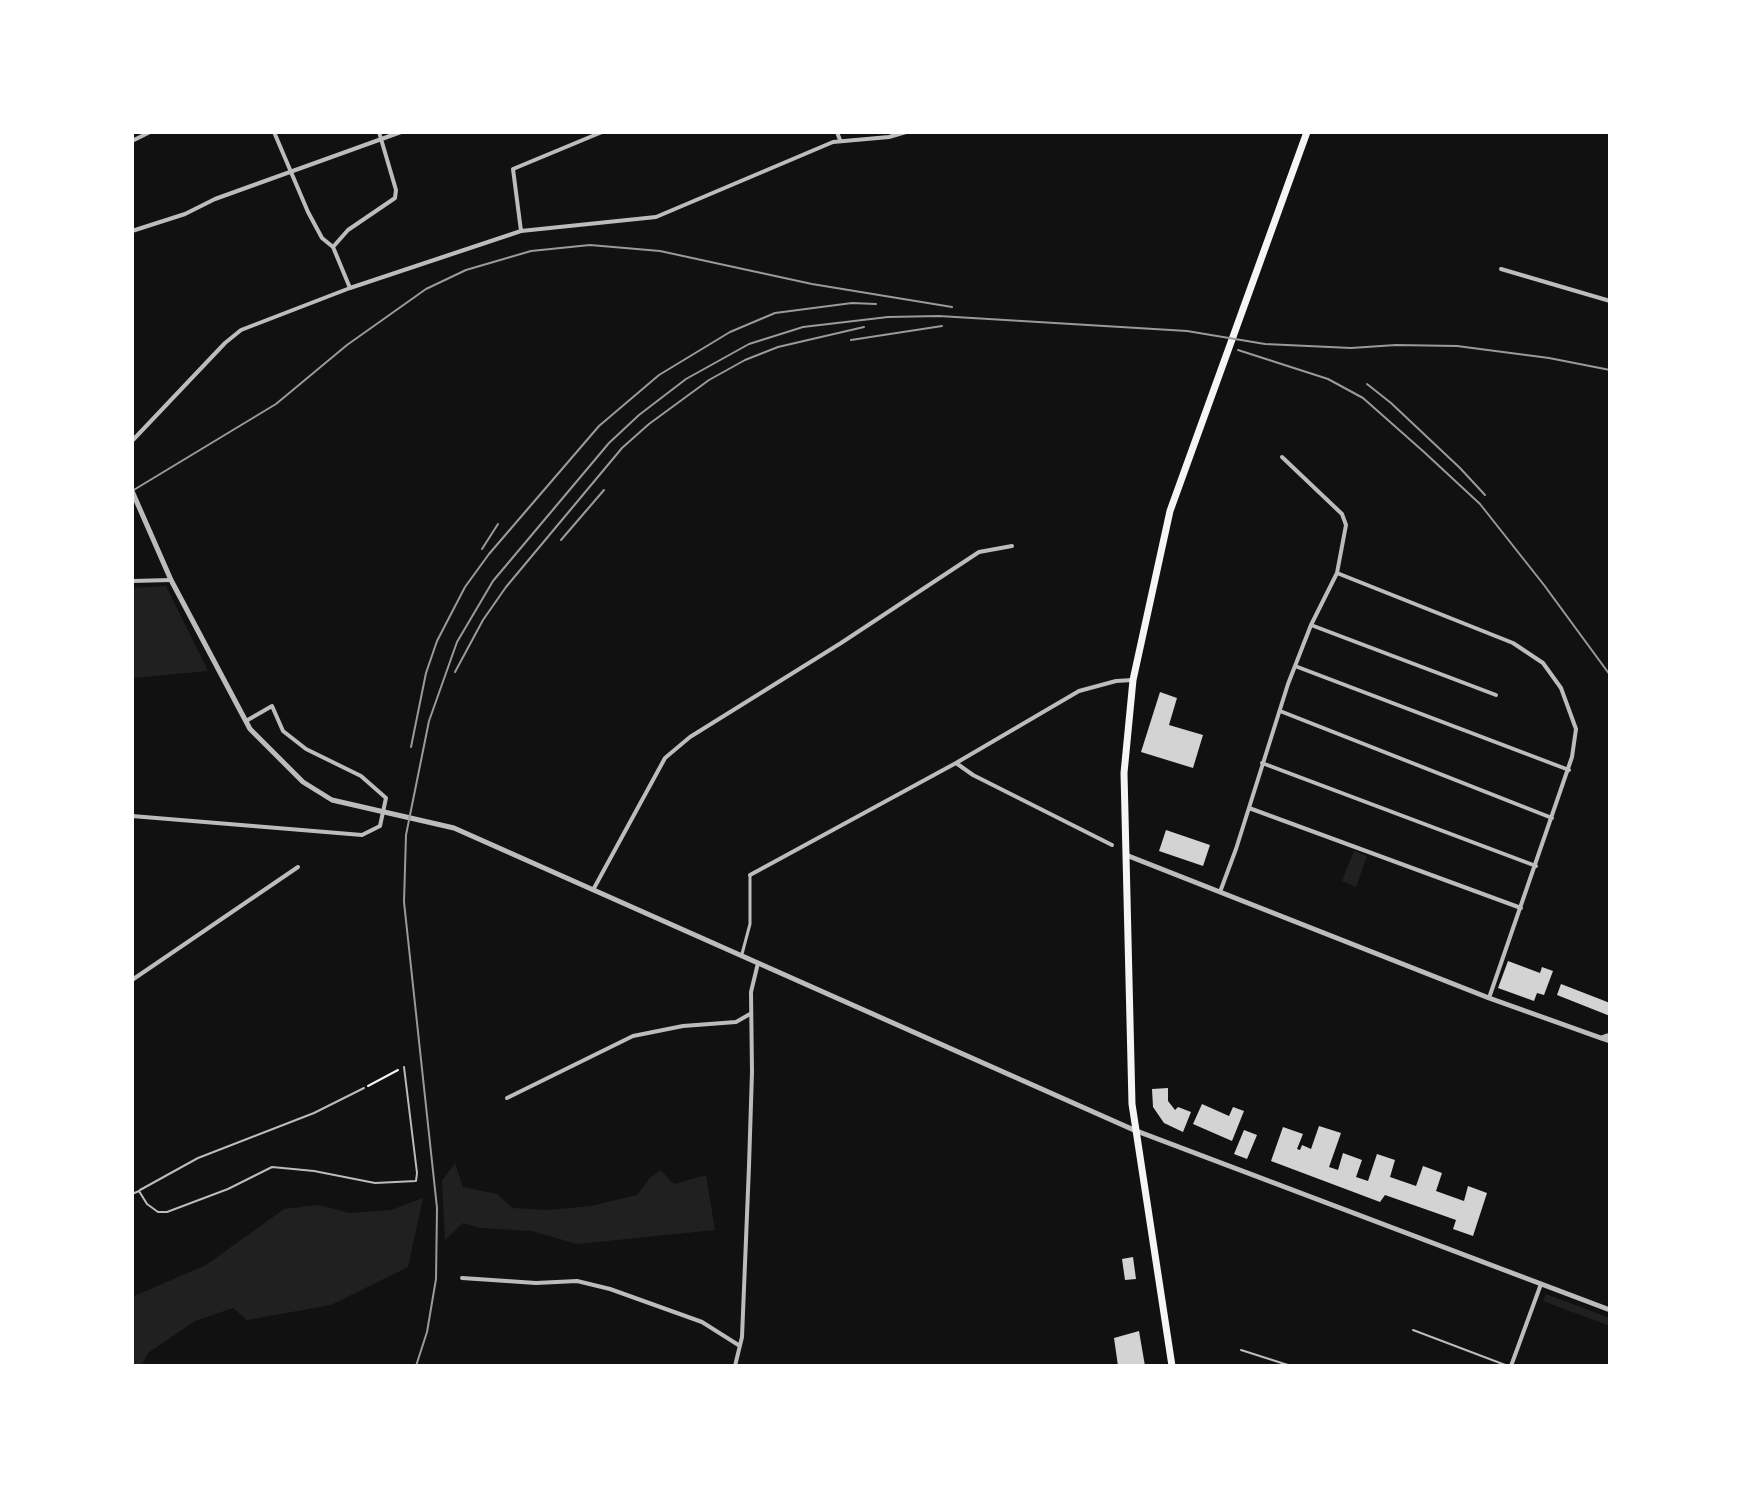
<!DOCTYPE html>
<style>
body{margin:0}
#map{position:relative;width:1742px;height:1498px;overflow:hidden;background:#111;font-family:"IBM Plex Sans",sans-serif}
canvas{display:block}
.frame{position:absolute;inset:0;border:134px solid #fff;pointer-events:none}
</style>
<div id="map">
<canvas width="1742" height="1498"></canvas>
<div class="frame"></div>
</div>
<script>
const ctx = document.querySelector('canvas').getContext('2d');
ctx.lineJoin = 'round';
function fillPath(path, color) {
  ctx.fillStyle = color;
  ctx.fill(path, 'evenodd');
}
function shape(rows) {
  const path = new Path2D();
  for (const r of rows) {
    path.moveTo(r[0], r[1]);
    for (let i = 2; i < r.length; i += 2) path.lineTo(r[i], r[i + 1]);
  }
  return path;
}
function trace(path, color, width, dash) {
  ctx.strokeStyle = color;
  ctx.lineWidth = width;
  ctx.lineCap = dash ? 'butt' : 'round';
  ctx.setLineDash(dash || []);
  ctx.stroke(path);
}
const green = shape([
 [166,586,208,671,132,678,132,588],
 [1354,851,1367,856,1356,887,1342,881],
 [455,1163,463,1187,497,1194,513,1208,548,1210,591,1206,637,1195,650,1178,660,1170,674,1184,706,1175,715,1230,577,1244,532,1231,479,1228,463,1223,445,1240,442,1181],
 [423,1198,408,1267,331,1305,247,1320,233,1308,195,1321,148,1353,141,1366,132,1366,132,1297,206,1265,284,1209,319,1205,350,1213,391,1210],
 [1546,1294,1610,1318,1610,1326,1543,1301]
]);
const building = shape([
 [1160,692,1177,698,1169,725,1203,735,1193,768,1141,752],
 [1166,830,1210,845,1203,866,1159,851],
 [1508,961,1540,973,1542,967,1553,971,1544,995,1537,993,1534,1001,1498,988],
 [1561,984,1610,1003,1610,1016,1557,995],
 [1168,1088,1168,1101,1175,1110,1178,1107,1191,1112,1183,1132,1164,1123,1153,1107,1152,1089],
 [1202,1104,1229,1116,1233,1107,1244,1111,1232,1141,1193,1124],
 [1319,1126,1341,1133,1329,1167,1338,1170,1343,1153,1362,1160,1356,1177,1368,1181,1377,1154,1395,1160,1390,1177,1416,1186,1423,1166,1442,1173,1436,1191,1464,1201,1468,1186,1487,1193,1473,1236,1453,1229,1456,1220,1385,1195,1380,1202,1271,1161,1283,1127,1303,1134,1297,1149,1300,1150,1302,1145,1311,1149],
 [1244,1130,1257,1135,1247,1159,1234,1154],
 [1133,1257,1136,1279,1125,1280,1122,1259],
 [1139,1331,1145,1366,1118,1366,1114,1338]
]);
const path = shape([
 [368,1086,398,1070]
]);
const service = shape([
 [140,1190,198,1158,314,1113,364,1088],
 [132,1194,139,1191,147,1204,158,1212,167,1212,228,1189,272,1167,314,1171,375,1183,416,1181,417,1173,404,1067],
 [1413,1330,1508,1366],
 [1241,1350,1291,1366]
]);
const pedestrian = shape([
 [742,954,750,924,750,875]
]);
const minor = shape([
 [274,132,308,212,322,238,333,247],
 [837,132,840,140],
 [132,141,150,132],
 [132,231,185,214,215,199,401,132],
 [521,231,513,169,602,132],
 [1501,269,1610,301],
 [350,288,333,247,348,230,395,198,396,190,379,132],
 [132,441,225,343,241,330,350,288,521,231,656,217,833,142,889,137,906,132],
 [1282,457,1342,514,1346,525,1337,573,1513,643,1543,663,1561,688,1576,729,1572,757,1489,998],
 [132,581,171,580],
 [1311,625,1496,695],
 [1295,666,1569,770],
 [1280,711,1552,818],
 [956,763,973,775,1112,845],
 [1262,763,1536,866],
 [1249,808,1521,908],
 [132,816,362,835,380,826,386,798,361,776,306,749,283,731,272,706,246,721],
 [750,875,956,763,1079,691,1116,681,1133,680],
 [593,890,665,758,690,737,841,643,979,552,1012,546],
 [1220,892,1236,849,1288,684,1311,625,1337,573],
 [132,980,298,867],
 [507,1098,633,1036,683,1026,736,1022,750,1014],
 [462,1278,536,1283,577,1281,610,1289,702,1322,740,1346],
 [735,1366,742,1337,749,1166,752,1072,751,992,758,963],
 [1511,1366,1541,1284]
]);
const tertiary = shape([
 [132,491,171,580,250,729,303,782,332,800,454,828,1134,1130,1610,1310],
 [1126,855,1489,998,1601,1038],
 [1610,1035,1601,1038,1610,1041]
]);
const primary = shape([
 [1172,1366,1132,1104,1124,773,1133,680,1170,511,1307,132]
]);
const rail = shape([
 [851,340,942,326],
 [1238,350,1328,379,1363,398,1424,452,1480,504,1544,585,1610,675],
 [1367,384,1391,403,1460,468,1485,495],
 [132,491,276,404,347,345,426,289,466,270,531,251,590,245,660,251,812,284,952,307],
 [561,540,604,490],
 [482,549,498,524],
 [455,672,483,620,506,587,622,448,649,424,709,380,745,360,778,347,864,327],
 [411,747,426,673,437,641,465,587,489,554,599,426,659,375,730,332,775,313,852,303,876,304],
 [416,1366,427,1332,436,1279,437,1208,404,902,406,835,429,721,457,642,493,581,609,443,639,415,686,379,749,344,803,327,888,317,939,316,1187,331,1265,344,1351,348,1396,345,1457,346,1549,358,1610,370]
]);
fillPath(green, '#202020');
fillPath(building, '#d3d3d3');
trace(path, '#f5f5f5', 2);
trace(service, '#bcbcbc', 2);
trace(pedestrian, '#bcbcbc', 3);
trace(minor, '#bcbcbc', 4);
trace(tertiary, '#bcbcbc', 5);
trace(primary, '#f5f5f5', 7);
trace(rail, '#9a9a9a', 2);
</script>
